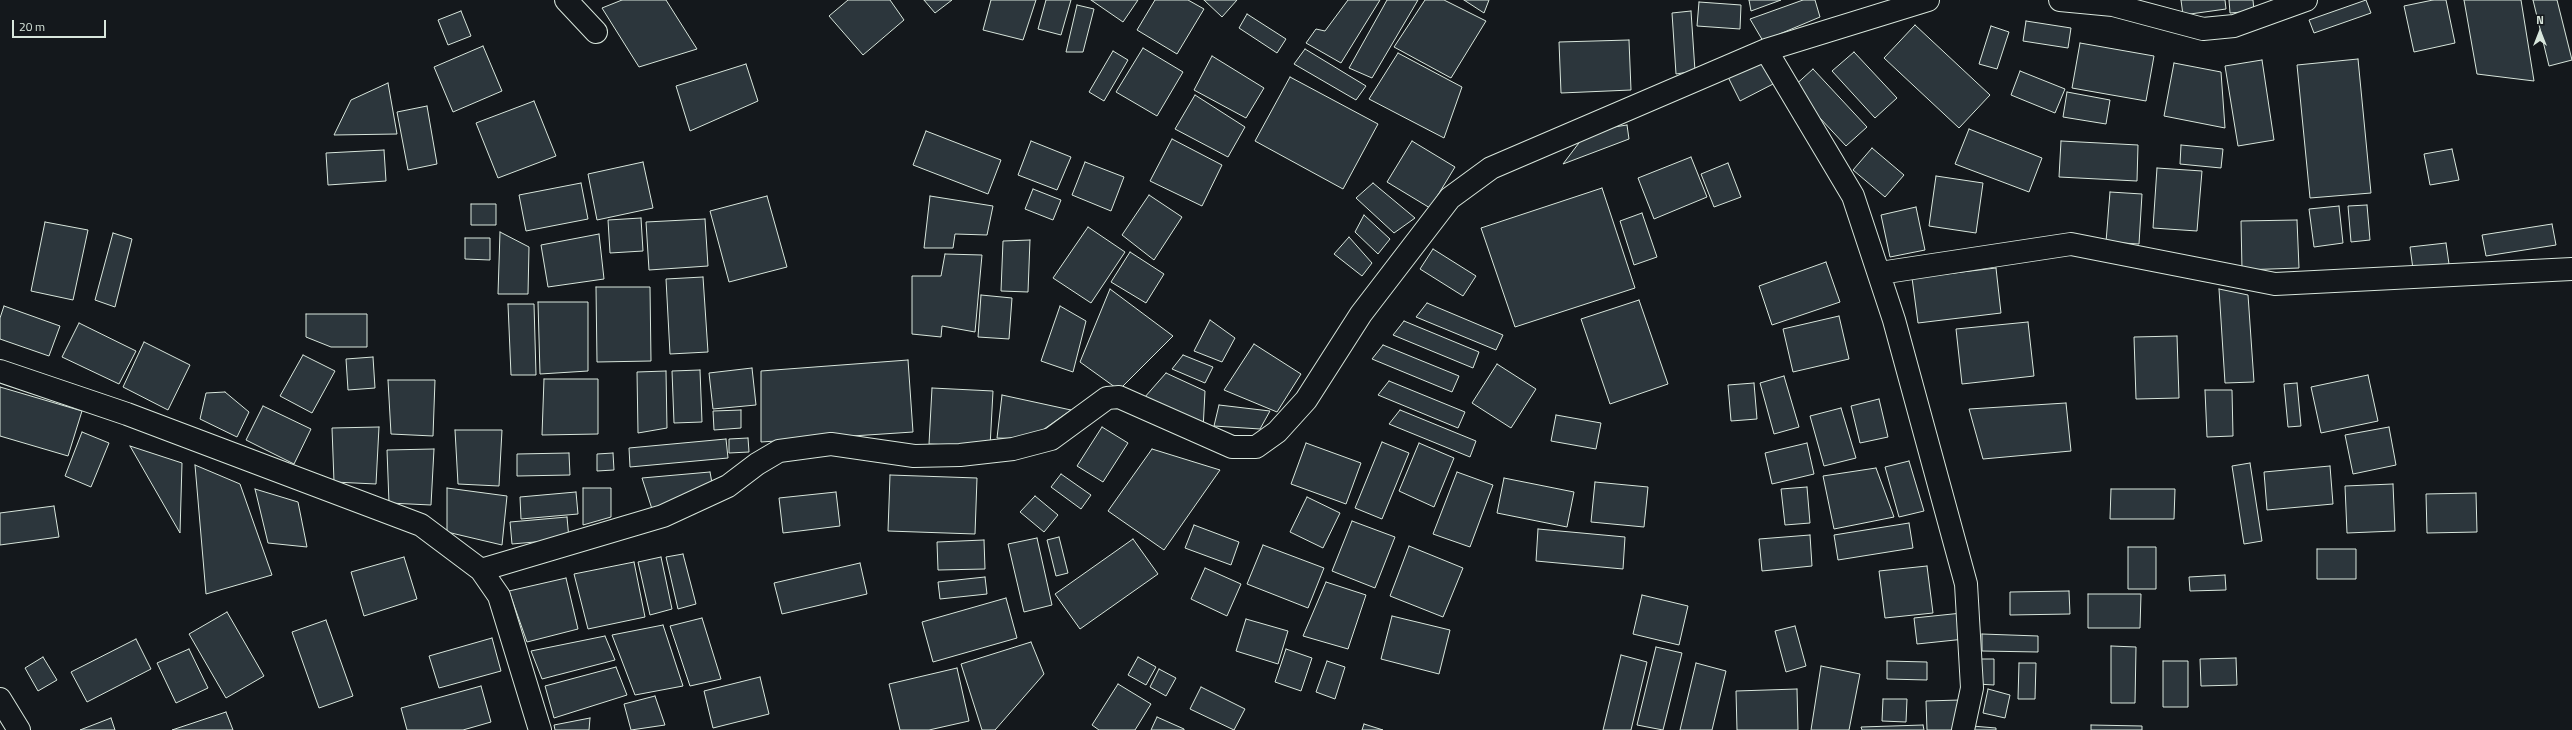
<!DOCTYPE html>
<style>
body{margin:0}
#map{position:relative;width:2572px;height:730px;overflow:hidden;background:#14181c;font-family:"Titillium Web",sans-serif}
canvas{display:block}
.north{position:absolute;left:2520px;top:12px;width:40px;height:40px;-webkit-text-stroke:3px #14181c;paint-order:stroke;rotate:0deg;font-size:11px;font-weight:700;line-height:16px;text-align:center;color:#d8e6dc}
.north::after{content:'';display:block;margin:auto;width:14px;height:18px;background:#d8e6dc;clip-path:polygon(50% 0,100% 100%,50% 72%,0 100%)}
.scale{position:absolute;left:12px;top:20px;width:94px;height:18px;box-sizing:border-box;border:2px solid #d8e6dc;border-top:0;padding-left:5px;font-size:12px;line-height:14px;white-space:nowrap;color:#d8e6dc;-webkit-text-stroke:3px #14181c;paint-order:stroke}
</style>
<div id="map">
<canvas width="2572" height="730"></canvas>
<div class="north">N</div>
<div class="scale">20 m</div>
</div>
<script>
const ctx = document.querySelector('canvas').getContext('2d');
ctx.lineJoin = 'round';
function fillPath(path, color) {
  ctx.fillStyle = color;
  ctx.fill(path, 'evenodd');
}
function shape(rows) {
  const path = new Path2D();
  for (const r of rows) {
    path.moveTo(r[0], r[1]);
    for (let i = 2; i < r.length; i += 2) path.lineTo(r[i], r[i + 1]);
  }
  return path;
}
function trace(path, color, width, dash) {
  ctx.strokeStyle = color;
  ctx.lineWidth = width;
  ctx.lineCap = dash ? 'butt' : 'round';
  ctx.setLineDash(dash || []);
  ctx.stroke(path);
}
const building = shape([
 [622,0,666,0,697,49,639,67,602,8,622,0],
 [848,0,890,0,904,20,863,55,829,16,848,0],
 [924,0,952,0,935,13,924,0],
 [991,0,1036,0,1023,40,983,30,991,0],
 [1046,0,1071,0,1061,35,1038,29,1046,0],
 [1091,0,1138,0,1123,22,1091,0],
 [1155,0,1188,0,1204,9,1177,54,1137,30,1155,0],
 [1204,0,1237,0,1222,17,1204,0],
 [1348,0,1380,0,1341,63,1306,43,1316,29,1325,31,1348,0],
 [1387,0,1418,0,1372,78,1349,68,1387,0],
 [1425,0,1444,0,1486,21,1451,78,1394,47,1425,0],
 [1464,0,1489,0,1484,13,1464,0],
 [1749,0,1781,0,1751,11,1749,0],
 [1803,0,1815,0,1820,17,1763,41,1750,19,1803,0],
 [2181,0,2225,0,2226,9,2183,15,2181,0],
 [2229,0,2253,0,2254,11,2230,13,2229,0],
 [2366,0,2371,13,2314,33,2309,20,2366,0],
 [2433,0,2446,0,2455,43,2414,52,2404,6,2433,0],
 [2464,0,2521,0,2534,81,2477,74,2464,0],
 [2533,0,2557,0,2572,60,2549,66,2533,0],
 [1699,2,1741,5,1740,29,1697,26,1699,2],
 [1077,5,1094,9,1083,52,1066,52,1077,5],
 [461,11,471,36,448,45,438,20,461,11],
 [1691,11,1695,71,1676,74,1672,13,1691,11],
 [1247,14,1286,39,1277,53,1239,28,1247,14],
 [2026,21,2071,28,2068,48,2023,41,2026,21],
 [1915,25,1990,95,1959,128,1884,58,1915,25],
 [1991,26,2009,32,1997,69,1979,64,1991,26],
 [1629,40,1631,90,1561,93,1559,42,1629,40],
 [2080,43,2154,56,2146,101,2072,88,2080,43],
 [483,46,502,91,453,112,434,67,483,46],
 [1143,48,1183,72,1157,116,1116,92,1143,48],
 [1305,49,1366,86,1356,100,1294,64,1305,49],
 [1113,51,1128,60,1104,101,1089,92,1113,51],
 [1854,52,1897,98,1875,118,1832,71,1854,52],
 [1398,53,1462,87,1444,138,1369,99,1398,53],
 [1212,56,1264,88,1246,118,1194,90,1212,56],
 [1765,58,1777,82,1740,101,1728,77,1765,58],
 [2358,59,2371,193,2310,198,2297,65,2358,59],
 [2262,60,2274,140,2238,146,2225,66,2262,60],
 [2174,63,2221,72,2225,128,2164,116,2174,63],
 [746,64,758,101,690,131,676,86,746,64],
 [1813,69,1867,127,1846,146,1792,88,1813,69],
 [2020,71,2065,89,2055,113,2011,95,2020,71],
 [1290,77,1378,124,1343,189,1255,141,1290,77],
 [388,83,397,134,334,135,351,100,388,83],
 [2067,92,2110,100,2106,124,2063,117,2067,92],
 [1195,95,1245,127,1228,157,1175,129,1195,95],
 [534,101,556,156,498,178,476,123,534,101],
 [427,106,437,164,408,170,397,112,427,106],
 [1627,125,1629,139,1563,164,1588,131,1627,125],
 [1969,129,2042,158,2029,192,1955,164,1969,129],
 [926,131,1001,160,988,194,913,165,926,131],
 [1172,139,1222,165,1202,206,1150,181,1172,139],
 [1031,141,1071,157,1057,190,1018,175,1031,141],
 [1412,141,1455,167,1430,208,1387,182,1412,141],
 [2061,141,2138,145,2137,181,2059,177,2061,141],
 [2181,145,2223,149,2221,168,2180,164,2181,145],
 [1872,148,1904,175,1885,197,1853,170,1872,148],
 [2452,149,2459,180,2430,185,2424,154,2452,149],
 [384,150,386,181,328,185,326,153,384,150],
 [1691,157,1707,197,1654,219,1638,178,1691,157],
 [643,162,653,208,597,220,588,174,643,162],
 [1085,162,1124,177,1111,211,1072,195,1085,162],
 [1728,163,1741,197,1714,207,1701,174,1728,163],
 [2157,168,2202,171,2197,231,2153,228,2157,168],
 [1936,176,1983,183,1976,233,1929,226,1936,176],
 [581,183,588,219,526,231,519,195,581,183],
 [1373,183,1415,218,1394,233,1356,198,1373,183],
 [1602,188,1635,288,1515,327,1481,228,1602,188],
 [1033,189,1061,200,1053,220,1025,209,1033,189],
 [2110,192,2142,194,2139,244,2106,242,2110,192],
 [1149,195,1182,217,1154,260,1122,235,1149,195],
 [767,196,787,267,729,282,710,211,767,196],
 [930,196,993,206,987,235,955,234,953,248,924,248,930,196],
 [471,204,496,204,496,225,471,225,471,204],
 [2367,205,2370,240,2351,242,2348,206,2367,205],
 [2339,206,2343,243,2314,247,2309,209,2339,206],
 [1916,207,1925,250,1890,257,1881,215,1916,207],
 [1642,213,1657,257,1634,265,1620,221,1642,213],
 [1364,215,1390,239,1378,254,1355,232,1364,215],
 [641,218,643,251,610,253,608,220,641,218],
 [705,219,708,266,649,270,646,222,705,219],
 [2297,220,2299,268,2242,270,2241,221,2297,220],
 [45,222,88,230,73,300,31,291,45,222],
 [2552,224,2556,245,2486,256,2482,235,2552,224],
 [1088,227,1125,252,1091,303,1053,278,1088,227],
 [500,232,529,247,528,294,498,294,500,232],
 [113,233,132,239,115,307,95,300,113,233],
 [599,234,604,279,548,287,541,245,599,234],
 [1349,237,1372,263,1362,276,1334,254,1349,237],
 [465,238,490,238,490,260,465,259,465,238],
 [1030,240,1028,292,1001,291,1003,241,1030,240],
 [2446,243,2449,264,2413,269,2410,247,2446,243],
 [1433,249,1476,276,1463,296,1420,269,1433,249],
 [1130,252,1164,274,1146,303,1111,282,1130,252],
 [945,254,982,255,975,332,942,326,941,337,912,334,912,276,941,276,945,254],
 [1826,262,1840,302,1772,325,1759,286,1826,262],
 [1996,268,2001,313,1918,323,1912,278,1996,268],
 [703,277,708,352,670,354,666,279,703,277],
 [596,287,650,287,651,361,597,362,596,287],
 [1110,289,1173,336,1119,390,1080,362,1110,289],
 [2219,289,2248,295,2254,382,2225,383,2219,289],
 [981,295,1012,298,1009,339,978,337,981,295],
 [1639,300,1668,384,1610,404,1581,319,1639,300],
 [538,302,588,302,588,371,540,374,538,302],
 [1427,303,1503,335,1496,350,1416,317,1427,303],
 [508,304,534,304,536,375,511,375,508,304],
 [4,306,60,326,49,356,0,339,0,318,4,306],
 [1060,306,1086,321,1073,372,1041,361,1060,306],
 [306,314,367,314,367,347,331,347,306,337,306,314],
 [1839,316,1849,359,1793,372,1783,329,1839,316],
 [1210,320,1235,338,1222,362,1194,351,1210,320],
 [1404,321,1479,352,1473,368,1393,335,1404,321],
 [2028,322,2034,376,1962,384,1956,329,2028,322],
 [79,323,136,351,119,384,62,357,79,323],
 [2177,336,2179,398,2136,399,2134,337,2177,336],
 [144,342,190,365,168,410,123,387,144,342],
 [1254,344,1301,374,1277,412,1224,390,1254,344],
 [1383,345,1459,376,1452,392,1372,359,1383,345],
 [303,355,335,371,312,413,280,396,303,355],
 [1183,355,1213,367,1205,383,1172,369,1183,355],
 [373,357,375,388,348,390,346,359,373,357],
 [908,360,913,432,761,442,761,371,908,360],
 [1497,364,1536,389,1511,428,1472,403,1497,364],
 [752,368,756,405,713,409,709,373,752,368],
 [700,370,702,422,674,423,672,371,700,370],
 [666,371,667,428,638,433,637,372,666,371],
 [1166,373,1205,391,1203,430,1144,398,1166,373],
 [2368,375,2378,421,2321,433,2311,387,2368,375],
 [1784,376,1799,427,1774,434,1760,383,1784,376],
 [544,379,598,379,598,434,542,435,544,379],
 [388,380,435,380,433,436,391,434,388,380],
 [1389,381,1465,412,1458,428,1378,395,1389,381],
 [1754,383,1757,419,1731,421,1728,385,1754,383],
 [2297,383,2301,426,2288,427,2284,384,2297,383],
 [0,387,82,411,68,456,0,436,0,387],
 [932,388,993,391,990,447,929,444,932,388],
 [2205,390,2232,390,2233,436,2207,437,2205,390],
 [225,392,249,412,237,437,200,419,206,393,225,392],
 [1002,395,1071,410,1030,439,997,438,1002,395],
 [1879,399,1888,437,1860,443,1851,406,1879,399],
 [2066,403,2071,451,1983,459,1969,409,2066,403],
 [1219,405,1270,411,1260,429,1214,426,1219,405],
 [263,406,311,429,294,464,246,440,263,406],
 [1841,408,1856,458,1824,466,1810,416,1841,408],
 [741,410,741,428,714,430,713,411,741,410],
 [1400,410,1476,441,1470,457,1389,424,1400,410],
 [1556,415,1601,423,1596,449,1551,441,1556,415],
 [379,427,376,484,334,482,332,428,379,427],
 [1102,427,1128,443,1103,482,1077,466,1102,427],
 [2389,427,2396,465,2353,474,2345,435,2389,427],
 [455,430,502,430,499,486,458,484,455,430],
 [82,432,109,443,91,487,65,476,82,432],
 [748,438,749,452,729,453,729,439,748,438],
 [726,439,728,458,630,467,629,448,726,439],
 [1382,442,1409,453,1382,519,1355,508,1382,442],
 [1306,443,1361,463,1346,504,1291,484,1306,443],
 [1419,443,1454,458,1434,507,1399,491,1419,443],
 [1807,443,1814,474,1772,484,1765,453,1807,443],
 [130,446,182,463,180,533,130,446],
 [434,449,431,505,389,503,387,450,434,449],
 [1152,449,1220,470,1164,550,1108,511,1152,449],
 [569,453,570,475,517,476,517,454,569,453],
 [613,453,614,470,597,471,597,454,613,453],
 [1909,461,1924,511,1899,517,1885,467,1909,461],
 [2250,463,2262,541,2244,544,2232,466,2250,463],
 [195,465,240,484,272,575,206,594,195,465],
 [2330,466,2333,504,2267,510,2264,472,2330,466],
 [1876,468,1894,517,1834,529,1823,476,1876,468],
 [710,472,712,483,652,509,642,478,710,472],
 [1457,472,1493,485,1470,547,1433,534,1457,472],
 [1061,474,1091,495,1081,509,1051,487,1061,474],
 [890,475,977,478,975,534,888,531,890,475],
 [1504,478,1574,492,1567,527,1497,513,1504,478],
 [1595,482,1648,487,1644,527,1591,522,1595,482],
 [2393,484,2395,531,2347,533,2345,486,2393,484],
 [1807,487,1810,523,1785,525,1781,489,1807,487],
 [447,488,507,496,502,545,447,532,447,488],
 [583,488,611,488,611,517,583,525,583,488],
 [255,489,298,502,307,547,268,543,255,489],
 [2111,489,2175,489,2174,519,2110,519,2111,489],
 [576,492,578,514,521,519,520,497,576,492],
 [836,492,840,526,783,533,779,498,836,492],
 [2476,493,2477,532,2427,533,2426,494,2476,493],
 [1035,496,1058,515,1044,532,1020,512,1035,496],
 [1307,497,1340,513,1323,548,1290,532,1307,497],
 [54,506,59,537,0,545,0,513,54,506],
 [567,517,569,539,512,544,510,522,567,517],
 [1352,521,1395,537,1375,588,1332,571,1352,521],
 [1909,523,1913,548,1838,560,1834,535,1909,523],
 [1194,525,1239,542,1231,565,1185,548,1194,525],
 [1538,529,1625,537,1623,569,1536,561,1538,529],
 [1810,535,1812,566,1762,571,1759,539,1810,535],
 [1059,537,1068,573,1056,576,1047,540,1059,537],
 [1037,538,1052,605,1024,612,1008,544,1037,538],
 [1133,539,1158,574,1080,629,1055,594,1133,539],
 [984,540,985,569,938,570,937,542,984,540],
 [1263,545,1324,568,1308,608,1247,584,1263,545],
 [1409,546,1463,568,1443,617,1390,596,1409,546],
 [2128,547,2156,547,2156,589,2128,589,2128,547],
 [2317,549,2356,549,2356,579,2317,579,2317,549],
 [683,554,696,604,678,609,666,557,683,554],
 [404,557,417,599,364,616,351,572,404,557],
 [661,557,672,609,650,615,638,562,661,557],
 [634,562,645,617,588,629,574,574,634,562],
 [860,563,867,594,782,614,774,583,860,563],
 [1927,566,1933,613,1885,618,1879,571,1927,566],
 [1205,568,1241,584,1227,616,1191,599,1205,568],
 [2225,575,2226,590,2190,591,2189,577,2225,575],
 [985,577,987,594,940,599,938,582,985,577],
 [566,578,578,629,527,642,509,591,566,578],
 [1326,582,1366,595,1348,649,1303,636,1326,582],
 [2069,591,2070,614,2010,615,2010,592,2069,591],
 [2088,594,2141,594,2140,628,2088,628,2088,594],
 [1642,595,1688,606,1679,645,1633,634,1642,595],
 [1006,598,1017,638,933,662,922,622,1006,598],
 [227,612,264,676,226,698,189,634,227,612],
 [1962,613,1965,639,1917,644,1914,618,1962,613],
 [1392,616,1450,630,1439,674,1381,659,1392,616],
 [702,618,721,679,690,686,670,626,702,618],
 [1246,619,1288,631,1278,664,1236,651,1246,619],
 [326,620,353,696,319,708,292,632,326,620],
 [663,625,683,686,635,695,612,635,663,625],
 [1795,626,1806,666,1786,672,1775,631,1795,626],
 [1982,634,2038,636,2038,652,1982,651,1982,634],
 [605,636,615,660,542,679,531,651,605,636],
 [492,638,501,671,439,688,429,656,492,638],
 [136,639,151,669,87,702,71,672,136,639],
 [1031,642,1044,674,995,730,982,730,961,664,1031,642],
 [2111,646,2136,647,2135,703,2111,703,2111,646],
 [1656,647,1682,653,1663,730,1637,725,1656,647],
 [189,649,208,688,176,703,157,663,189,649],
 [1286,649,1312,658,1301,691,1275,682,1286,649],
 [1621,655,1647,662,1631,730,1603,730,1621,655],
 [43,657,57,680,38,691,25,668,43,657],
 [1138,657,1156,667,1146,685,1128,675,1138,657],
 [2236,658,2237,685,2201,686,2200,659,2236,658],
 [1977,659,1994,659,1994,685,1977,684,1977,659],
 [1327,661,1345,667,1335,699,1316,692,1327,661],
 [1887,661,1927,662,1927,680,1887,679,1887,661],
 [2163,661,2188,661,2188,707,2163,707,2163,661],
 [1696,663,1726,671,1712,730,1680,730,1696,663],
 [2019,663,2036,663,2035,699,2018,699,2019,663],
 [1821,666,1860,674,1849,730,1811,730,1821,666],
 [616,667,627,695,554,718,545,686,616,667],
 [957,668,969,721,929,730,900,730,889,684,957,668],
 [1159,669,1176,678,1166,696,1150,687,1159,669],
 [760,677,769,714,713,728,704,691,760,677],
 [1118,684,1151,704,1135,730,1099,730,1092,725,1118,684],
 [481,686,491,722,463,730,407,730,401,708,481,686],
 [1201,687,1245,709,1234,730,1190,709,1201,687],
 [1797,689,1798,730,1737,730,1736,691,1797,689],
 [1988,689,2010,695,2005,718,1983,713,1988,689],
 [655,696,665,725,631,730,624,704,655,696],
 [1883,699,1907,699,1906,722,1882,721,1883,699],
 [1960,700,1953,730,1927,730,1926,701,1960,700],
 [226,712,233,730,172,730,226,712],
 [1157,717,1184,729,1184,730,1151,730,1157,717],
 [111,718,115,730,80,730,111,718],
 [590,718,589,730,555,730,554,725,590,718],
 [1364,724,1383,730,1362,730,1364,724],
 [1923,725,1924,730,1862,730,1861,727,1923,725],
 [2091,725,2142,726,2142,730,2091,730,2091,725],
 [1972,726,1996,728,1996,730,1972,730,1972,726]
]);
const minor = shape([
 [566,0,596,32],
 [2060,0,2113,5,2203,29,2234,26,2306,0],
 [1766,50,1853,196,1894,320,1966,584,1972,688,1963,730],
 [1880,273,2071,244,2275,284,2572,269],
 [0,371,127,414,421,525,481,570,499,596,540,730],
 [481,570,663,516,728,486,757,464,779,451,831,444,914,456,960,455,1013,449,1051,439,1107,398,1119,397,1232,447,1256,447,1277,432,1306,400,1361,314,1450,198,1491,168,1766,50,1928,0],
 [0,699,19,730]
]);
fillPath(building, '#2c363c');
trace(building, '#d8e6dc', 1);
trace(minor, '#d8e6dc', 24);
trace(minor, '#14181c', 22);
</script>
